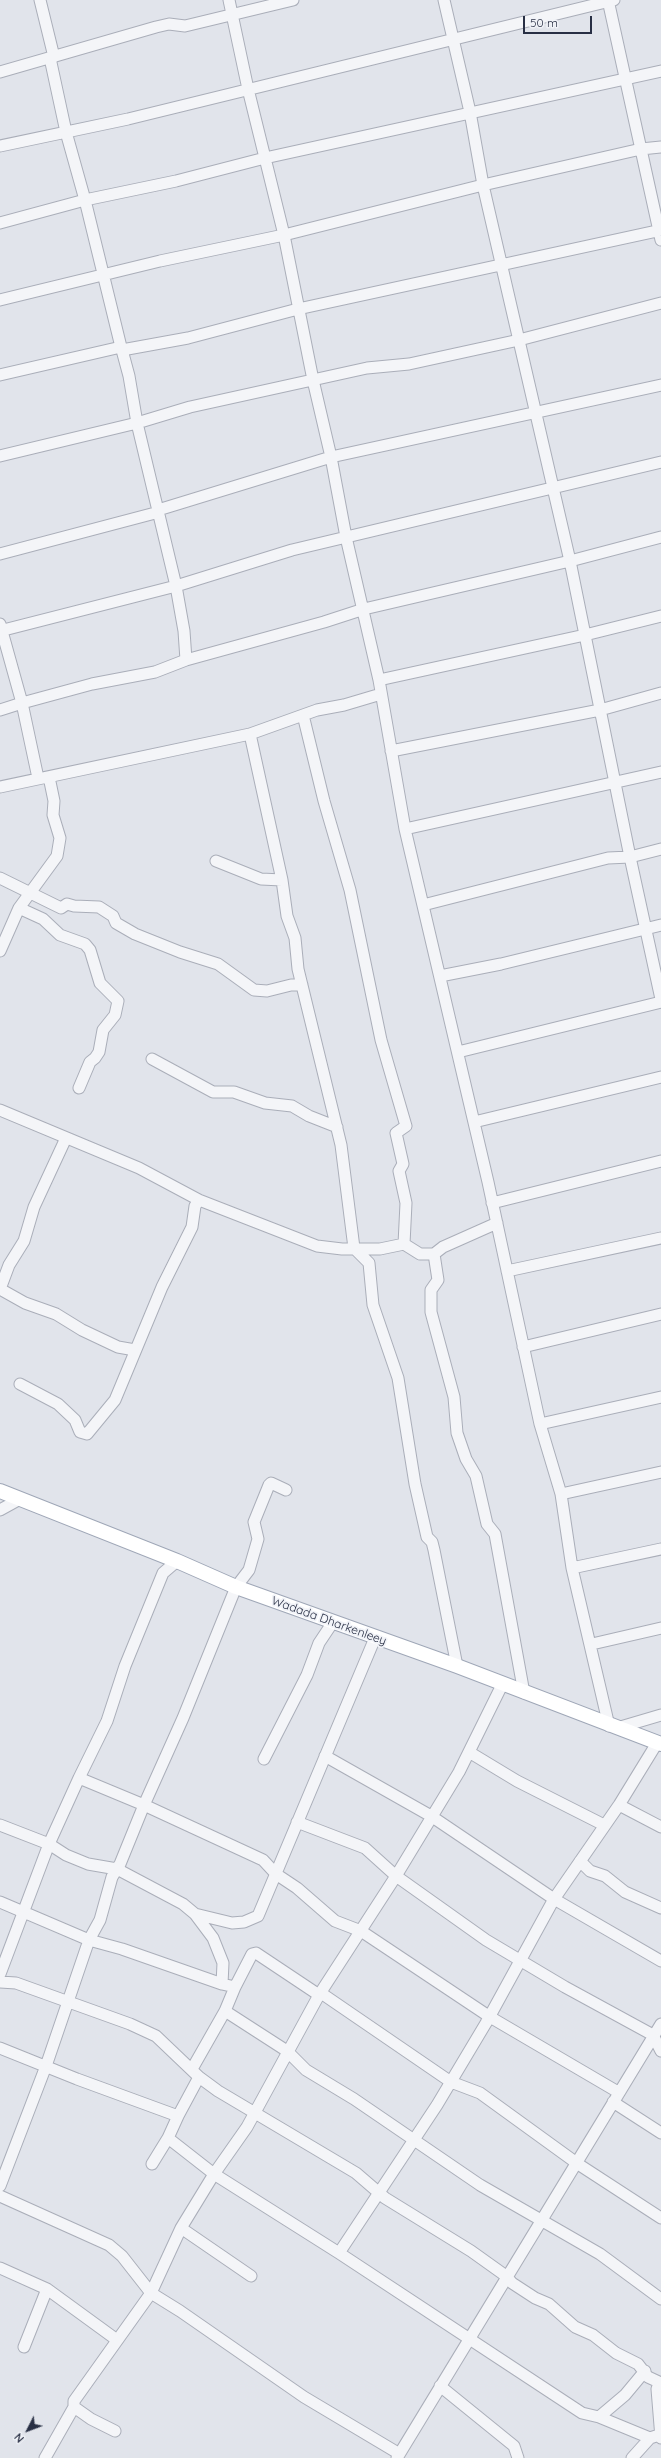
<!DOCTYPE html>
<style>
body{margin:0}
#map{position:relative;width:661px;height:2458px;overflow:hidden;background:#e1e4eb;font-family:Quicksand,sans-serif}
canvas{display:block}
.north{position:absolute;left:8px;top:2410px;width:40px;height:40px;-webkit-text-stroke:3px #f1f3f8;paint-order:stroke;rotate:228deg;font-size:11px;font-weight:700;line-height:16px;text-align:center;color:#282f44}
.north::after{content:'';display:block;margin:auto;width:14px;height:18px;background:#282f44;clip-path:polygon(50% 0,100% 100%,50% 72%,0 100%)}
.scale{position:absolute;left:523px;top:16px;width:69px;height:18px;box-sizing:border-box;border:2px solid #282f44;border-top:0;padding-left:5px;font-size:12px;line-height:14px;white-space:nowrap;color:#282f44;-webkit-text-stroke:3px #f1f3f8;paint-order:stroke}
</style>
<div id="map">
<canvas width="661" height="2458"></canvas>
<div class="north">N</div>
<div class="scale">50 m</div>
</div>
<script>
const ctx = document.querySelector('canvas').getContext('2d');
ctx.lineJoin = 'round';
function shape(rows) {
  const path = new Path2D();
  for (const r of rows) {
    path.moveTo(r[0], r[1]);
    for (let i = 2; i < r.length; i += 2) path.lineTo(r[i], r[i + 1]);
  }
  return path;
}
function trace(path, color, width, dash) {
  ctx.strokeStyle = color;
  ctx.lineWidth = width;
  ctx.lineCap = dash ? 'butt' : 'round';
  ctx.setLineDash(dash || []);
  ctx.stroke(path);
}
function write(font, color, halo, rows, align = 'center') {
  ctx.font = font + ' Quicksand,sans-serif';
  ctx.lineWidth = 3.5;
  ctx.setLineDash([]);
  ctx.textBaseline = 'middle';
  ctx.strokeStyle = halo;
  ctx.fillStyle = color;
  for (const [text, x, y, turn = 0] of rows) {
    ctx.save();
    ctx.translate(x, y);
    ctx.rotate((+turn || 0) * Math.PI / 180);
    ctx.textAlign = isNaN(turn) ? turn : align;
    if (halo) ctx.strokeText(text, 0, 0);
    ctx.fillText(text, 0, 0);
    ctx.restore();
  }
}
const minor = shape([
 [40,0,54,57],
 [229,0,248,89,284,235,313,380,331,457,346,537,379,680,405,829,488,1182,540,1424,561,1494,572,1568,609,1726],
 [444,0,470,112,483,185,570,561,630,857,661,999],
 [608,0,661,240],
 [50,58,66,132,85,200,121,347],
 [0,72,156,27,169,24,185,26,293,0],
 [0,146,128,119,614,0],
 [0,223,85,200,176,181,265,158,661,71],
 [0,300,160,261,284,235,483,185,641,149,661,147],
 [122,350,129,376,137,423,176,586,184,631,186,660],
 [0,375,121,347,122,350,188,338,298,309,661,230],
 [0,456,137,423,190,407,367,368,409,364,519,340,661,303],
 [158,510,331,457,661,385],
 [0,554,159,512],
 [0,631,176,586,292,550,661,462],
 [379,680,585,635,661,616],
 [0,710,22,703,0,624],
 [303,715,324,801,350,890,381,1040,406,1126,396,1133,403,1164,399,1171,406,1203,404,1244],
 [250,734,282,880,287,916,295,938,298,969,341,1145,354,1248,369,1263,373,1305,398,1378,415,1484,427,1537,432,1542,434,1550,457,1666],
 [391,751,600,710,661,693],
 [38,778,22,703,92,684,155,672,186,660,324,622,364,609,570,561,661,537],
 [0,787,250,734,317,710,344,705,381,694],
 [405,829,661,772],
 [216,861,261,879,282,880],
 [0,878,61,908,67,904,74,906,99,907,113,916,116,923,135,934,180,952,218,964,254,990,267,991,291,985,302,985],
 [423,905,608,858,630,857,661,849],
 [19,908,43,919,60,935,85,944,90,950,100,983,118,1001,115,1015,103,1030,99,1052,95,1058,90,1062,79,1088],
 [0,951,19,908,57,856,60,838,53,815,54,801,49,777],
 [440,976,501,964,661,925],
 [458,1052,661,1002],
 [152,1059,213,1092,234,1092,265,1103,292,1106,309,1116,337,1127],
 [0,1110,139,1168,199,1200,317,1246,342,1249,380,1249,404,1244,420,1254,434,1254,443,1247,497,1223],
 [474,1122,661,1077],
 [66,1138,34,1207,24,1241,9,1265,0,1289,25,1303,56,1314,82,1330,118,1347,135,1350],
 [492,1203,661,1161],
 [434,1254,438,1280,431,1290,431,1312,454,1397,457,1433,466,1459,476,1476,487,1524,495,1534,524,1693],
 [507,1271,661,1238],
 [523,1347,661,1314],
 [20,1384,58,1404,75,1420,80,1432,87,1434,115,1400,162,1287,192,1227,195,1206,199,1200],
 [540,1424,661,1397],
 [286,1490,271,1483,269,1485,254,1522,258,1539,249,1570,236,1587,183,1718,144,1805,263,1860,276,1874,297,1888,335,1921,361,1931,490,2017,618,2092],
 [561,1494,661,1472],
 [0,1510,20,1499],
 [177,1561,163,1573,125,1666,107,1721,79,1778,144,1805,120,1864,112,1877,100,1920,89,1940,122,1949,222,1984],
 [572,1568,661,1549],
 [592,1644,661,1628],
 [617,1728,661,1715],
 [469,1752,517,1781,604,1825],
 [325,1756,431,1816,554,1899,661,1961],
 [264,1759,307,1675,319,1643,333,1622],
 [619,1805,661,1827],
 [297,1822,365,1848,396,1876,486,1940,565,1987,653,2035,661,2051],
 [0,1825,49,1844,66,1855,88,1864,117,1869,183,1904,195,1914,213,1938,223,1963,222,1984,235,1987,252,1954,256,1953,319,1995],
 [580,1861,590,1871,605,1876,625,1892,661,1908],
 [0,1902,89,1940,46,2066,0,2186],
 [195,1914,232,1923,244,1922,258,1916,375,1638],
 [0,1974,49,1844,79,1778],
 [0,1982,16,1983,130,2024,156,2036,199,2077,218,2091,356,2173,385,2198,471,2251,506,2276,512,2283,535,2298,549,2304,575,2327,593,2335,616,2353,638,2364,648,2377,661,2383],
 [321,1993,451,2082,480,2093,578,2164,661,2218],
 [225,2011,287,2051,306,2070,354,2099,480,2185,600,2254,661,2299],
 [0,2048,77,2079,178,2116,168,2138,214,2174,339,2253,582,2413,599,2417,625,2395,645,2371],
 [192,2069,225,2011,235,1987],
 [613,2102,661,2133],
 [178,2116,199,2077],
 [152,2164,168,2138],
 [0,2196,109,2245,122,2256,151,2293,180,2311,304,2397,398,2453],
 [181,2228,251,2276],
 [339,2253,437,2105,486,2023,554,1899,619,1805,657,1743],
 [0,2268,47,2289,117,2340],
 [24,2347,47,2289],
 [659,2383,657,2389,661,2438],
 [440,2386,514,2446,518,2458],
 [599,2417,650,2438],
 [115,2431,91,2419,74,2407,74,2401,151,2293,181,2228,214,2174,247,2127,319,1995,396,1876,459,1772,502,1685],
 [45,2458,74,2407],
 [397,2458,661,2024],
 [632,2458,650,2438,656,2436]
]);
const major = shape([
 [0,1491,177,1561,236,1587,457,1666,661,1744]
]);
const streetNames = [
 ["Wadada Dharkenleey",329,1621,20]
];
trace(minor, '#aaaeb9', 13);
trace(major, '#9fa7b7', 16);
trace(minor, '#f4f5f8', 11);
trace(major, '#fff', 14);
write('12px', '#282f44', '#f1f3f8', streetNames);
</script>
